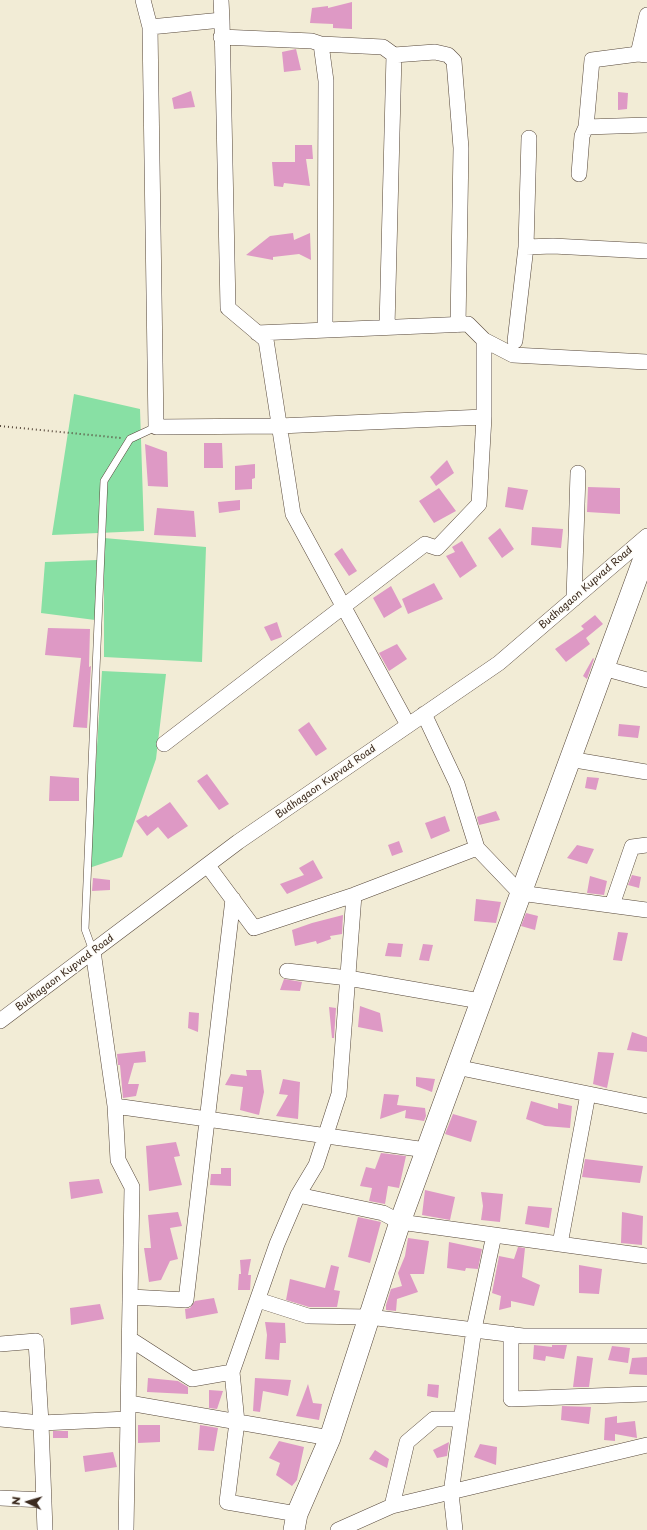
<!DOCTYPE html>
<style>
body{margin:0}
#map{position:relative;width:647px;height:1530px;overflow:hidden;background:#f2ecd6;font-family:"Playpen Sans",sans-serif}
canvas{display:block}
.north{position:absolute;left:8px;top:1482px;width:40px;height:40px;-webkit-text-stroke:3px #fdfcf7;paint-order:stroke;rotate:275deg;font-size:11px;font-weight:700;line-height:16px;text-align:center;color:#3b2a1e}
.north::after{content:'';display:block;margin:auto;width:14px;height:18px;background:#3b2a1e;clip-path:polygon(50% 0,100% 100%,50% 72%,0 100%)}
</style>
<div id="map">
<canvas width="647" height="1530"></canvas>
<div class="north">N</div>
</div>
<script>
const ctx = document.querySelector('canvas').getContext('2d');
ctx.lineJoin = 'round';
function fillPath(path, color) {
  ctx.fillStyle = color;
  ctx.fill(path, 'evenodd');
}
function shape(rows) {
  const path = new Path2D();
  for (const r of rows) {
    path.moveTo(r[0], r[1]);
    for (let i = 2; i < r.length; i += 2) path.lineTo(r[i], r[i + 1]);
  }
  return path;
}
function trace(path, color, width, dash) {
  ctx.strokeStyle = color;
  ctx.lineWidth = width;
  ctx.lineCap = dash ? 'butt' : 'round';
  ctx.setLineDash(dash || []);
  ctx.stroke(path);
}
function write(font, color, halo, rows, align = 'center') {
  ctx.font = font + ' "Playpen Sans",sans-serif';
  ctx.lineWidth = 3;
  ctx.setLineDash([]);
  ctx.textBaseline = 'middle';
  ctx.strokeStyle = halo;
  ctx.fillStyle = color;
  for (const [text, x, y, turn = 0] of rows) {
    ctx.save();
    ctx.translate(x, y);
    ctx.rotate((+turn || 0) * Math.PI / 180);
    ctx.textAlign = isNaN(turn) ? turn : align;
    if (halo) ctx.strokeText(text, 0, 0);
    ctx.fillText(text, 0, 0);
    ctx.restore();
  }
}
const green = shape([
 [74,394,140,409,144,531,52,535],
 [104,538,206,547,202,662,104,657],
 [97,560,95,620,41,613,45,562],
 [102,671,166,674,156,759,122,857,89,868]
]);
const building = shape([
 [352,2,352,29,333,28,333,24,310,23,312,8,328,6,328,8],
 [296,49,301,70,284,72,282,52],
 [191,91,195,107,174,109,172,98],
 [618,92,628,93,627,109,618,110],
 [295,145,312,145,313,159,306,159,310,186,284,183,283,187,274,186,272,162,295,162],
 [293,233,294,240,310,233,311,260,299,254,273,257,273,260,246,255,270,236],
 [204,443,222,443,223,468,204,468],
 [145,444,167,452,168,487,148,486],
 [447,460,454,473,436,486,430,477],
 [255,464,255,478,252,479,252,489,235,490,235,466],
 [508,487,528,490,523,510,505,507],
 [588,487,620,488,620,514,587,512],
 [439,488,456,511,434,523,419,501],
 [240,500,240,510,219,513,218,502],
 [157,508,194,511,196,537,154,535],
 [532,527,563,529,561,548,531,545],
 [500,528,514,549,502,558,488,538],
 [462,541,477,566,460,578,446,556,455,552,452,547],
 [342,548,357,571,349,576,334,554],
 [434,583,443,599,408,614,402,599],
 [391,586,402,607,384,618,373,598],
 [595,615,603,624,586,638,590,644,566,662,555,649,584,629,581,626],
 [277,622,282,637,271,641,264,627],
 [48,628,90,629,89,667,91,666,87,728,73,727,81,658,45,655],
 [397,644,407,659,389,671,379,653],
 [593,658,594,659,587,679,583,676],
 [309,722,327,749,316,756,298,730],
 [619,724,640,726,638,738,618,736],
 [207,774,229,804,219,810,197,781],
 [50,776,79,778,79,801,49,801],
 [587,777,599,778,596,790,585,788],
 [170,802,188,826,168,839,158,827,147,836,136,821,146,815,148,817],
 [496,811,500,820,479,825,477,817],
 [445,816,450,831,431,839,425,823],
 [399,841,403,852,392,856,388,845],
 [577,845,594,849,587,864,567,858],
 [313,860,323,878,287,894,280,884,304,875,299,868],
 [632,875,641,877,639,888,628,885],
 [590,876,607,881,604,895,587,893],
 [93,878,110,880,110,890,92,891],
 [476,899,501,902,496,923,474,921],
 [526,913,538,916,535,930,521,926],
 [343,915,342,934,330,936,331,939,317,944,316,941,295,946,292,930,312,923],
 [618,932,628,933,622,961,613,960],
 [388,943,403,944,401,957,385,956],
 [423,944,433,945,429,961,419,960],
 [284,979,302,982,300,991,280,990],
 [360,1006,380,1013,383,1032,358,1027],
 [329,1007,336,1008,334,1038,332,1038],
 [189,1012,199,1013,198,1032,188,1028],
 [632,1032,647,1037,647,1052,627,1050],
 [145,1051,146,1062,134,1063,128,1084,139,1084,136,1096,123,1098,120,1065,118,1065,117,1054],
 [598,1052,614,1053,607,1088,593,1084],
 [246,1070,261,1070,264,1092,259,1115,240,1110,243,1087,225,1085,231,1074,247,1076],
 [416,1077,435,1079,432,1092,416,1086],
 [283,1079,300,1082,298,1119,276,1116,288,1095,279,1094],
 [384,1094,399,1095,397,1105,425,1108,426,1116,424,1121,405,1118,406,1110,380,1119],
 [531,1101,558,1109,558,1103,572,1106,570,1128,545,1126,526,1119],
 [453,1114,477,1121,471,1142,445,1134],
 [176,1142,180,1156,174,1157,182,1185,149,1191,146,1146],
 [381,1153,406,1156,399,1188,388,1186,385,1204,369,1201,372,1188,360,1186,366,1167,375,1169],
 [585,1159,643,1166,640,1183,582,1177],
 [221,1168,231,1168,231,1186,210,1185,211,1174,221,1174],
 [99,1179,103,1193,71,1199,69,1182],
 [425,1190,455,1197,450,1220,422,1215],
 [481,1192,503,1194,500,1222,481,1220,483,1206],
 [528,1206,552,1208,549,1228,525,1224],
 [178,1212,182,1226,170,1228,178,1259,170,1261,161,1280,149,1282,144,1248,151,1248,148,1215],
 [622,1212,643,1216,642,1245,621,1243],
 [358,1217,381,1222,370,1263,348,1257],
 [408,1238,429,1241,424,1274,410,1274,418,1292,397,1299,396,1311,386,1310,386,1305,391,1289,402,1286,398,1273,405,1256],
 [449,1242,482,1249,478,1269,466,1268,465,1271,447,1268],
 [518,1247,525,1248,522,1277,540,1285,534,1306,511,1301,511,1307,499,1310,501,1296,492,1293,499,1256,514,1259],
 [251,1259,248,1275,251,1275,250,1290,238,1290,239,1274,241,1274,240,1260],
 [331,1265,339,1267,334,1290,340,1291,337,1307,309,1307,286,1300,290,1279,325,1288],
 [579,1265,602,1269,599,1294,579,1293],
 [214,1298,218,1313,186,1319,185,1309,190,1308,195,1301],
 [100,1304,104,1319,71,1325,70,1308],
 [265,1322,285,1323,286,1343,280,1343,279,1360,265,1359,267,1335],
 [534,1345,552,1347,552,1345,567,1345,564,1359,546,1356,545,1361,533,1359],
 [612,1346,630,1348,628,1363,608,1360],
 [577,1356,593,1358,589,1387,573,1387],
 [647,1357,647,1375,629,1374,632,1358],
 [148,1378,178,1381,188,1387,188,1394,147,1392],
 [255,1378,291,1380,288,1396,263,1391,260,1412,253,1411],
 [308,1384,313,1403,322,1404,319,1420,296,1416],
 [428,1384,439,1385,438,1398,427,1396],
 [209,1390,223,1391,217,1409,209,1408],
 [562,1406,591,1407,589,1424,561,1420],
 [617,1416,617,1423,635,1421,637,1438,615,1434,615,1441,604,1440,605,1418],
 [138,1425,160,1425,160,1442,138,1443],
 [200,1425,218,1428,214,1451,198,1450],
 [53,1431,68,1431,68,1438,53,1438],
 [279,1441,304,1447,297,1480,292,1486,276,1475,280,1463,269,1458],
 [449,1442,447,1456,437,1458,433,1450],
 [480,1444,497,1447,496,1465,474,1457],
 [375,1450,389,1459,387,1468,369,1459],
 [113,1452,117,1467,85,1472,83,1456]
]);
const path = shape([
 [0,426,121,438]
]);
const lane = shape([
 [93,951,85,929,104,481,130,439,156,427]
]);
const street = shape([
 [143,0,150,27,156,427,279,426,484,417,479,504,437,548,425,544,164,744],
 [222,20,228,308,266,340,293,514,408,725],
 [150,27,222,20,221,0],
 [221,37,312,41,321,44,383,47,394,55,435,52,448,55,454,61,461,148,458,325],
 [321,44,326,81,325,330],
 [638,54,647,15],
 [586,127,647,125],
 [529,138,526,247,553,246,647,251],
 [579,174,582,136,586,127,592,60,638,54,647,55],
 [387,327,394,55],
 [257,333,468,324,484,340,484,417],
 [484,340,513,355,647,362],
 [515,341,526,247],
 [574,599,578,473],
 [603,668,647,680],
 [424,714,457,784,477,848],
 [569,759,647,772],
 [208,866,254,928,354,895,477,848,520,893,647,910],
 [612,905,632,847,647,845],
 [93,951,115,1106,118,1160,132,1187,126,1530],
 [287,971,348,978,480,1001],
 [0,1021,238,842,499,663,647,536],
 [456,1067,647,1106],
 [115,1106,426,1150],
 [298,1195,383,1213,400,1222,647,1256],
 [560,1244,588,1094],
 [131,1297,186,1300,233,899],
 [258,1300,308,1316,369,1317,523,1336,647,1336],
 [511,1334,511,1399,647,1394],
 [130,1339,192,1379,232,1372,277,1244,298,1195,316,1165,339,1094,354,895],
 [0,1344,36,1341,41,1423,128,1419],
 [232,1372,237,1422,227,1502,297,1514],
 [129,1403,330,1438],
 [0,1419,41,1423,45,1530],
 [0,1498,44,1500],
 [392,1506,407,1442,434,1419,461,1419],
 [338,1530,392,1506,647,1445],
 [455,1530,451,1493,474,1329,494,1235]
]);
const secondary = shape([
 [294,1530,297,1514,330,1438,400,1222,647,550]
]);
const streetNames = [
 ["Budhagaon Kupvad Road",586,588,-41],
 ["Budhagaon Kupvad Road",326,782,-35],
 ["Budhagaon Kupvad Road",65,973,-37]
];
fillPath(green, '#88e0a4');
fillPath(building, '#de99c5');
trace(lane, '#56473a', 8);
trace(street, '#56473a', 16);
trace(secondary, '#56473a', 22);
trace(path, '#56473a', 2, [1, 3]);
trace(lane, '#fff', 7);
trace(street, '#fff', 15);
trace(secondary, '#fff', 21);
write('10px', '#3b2a1e', '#fdfcf7', streetNames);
</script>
